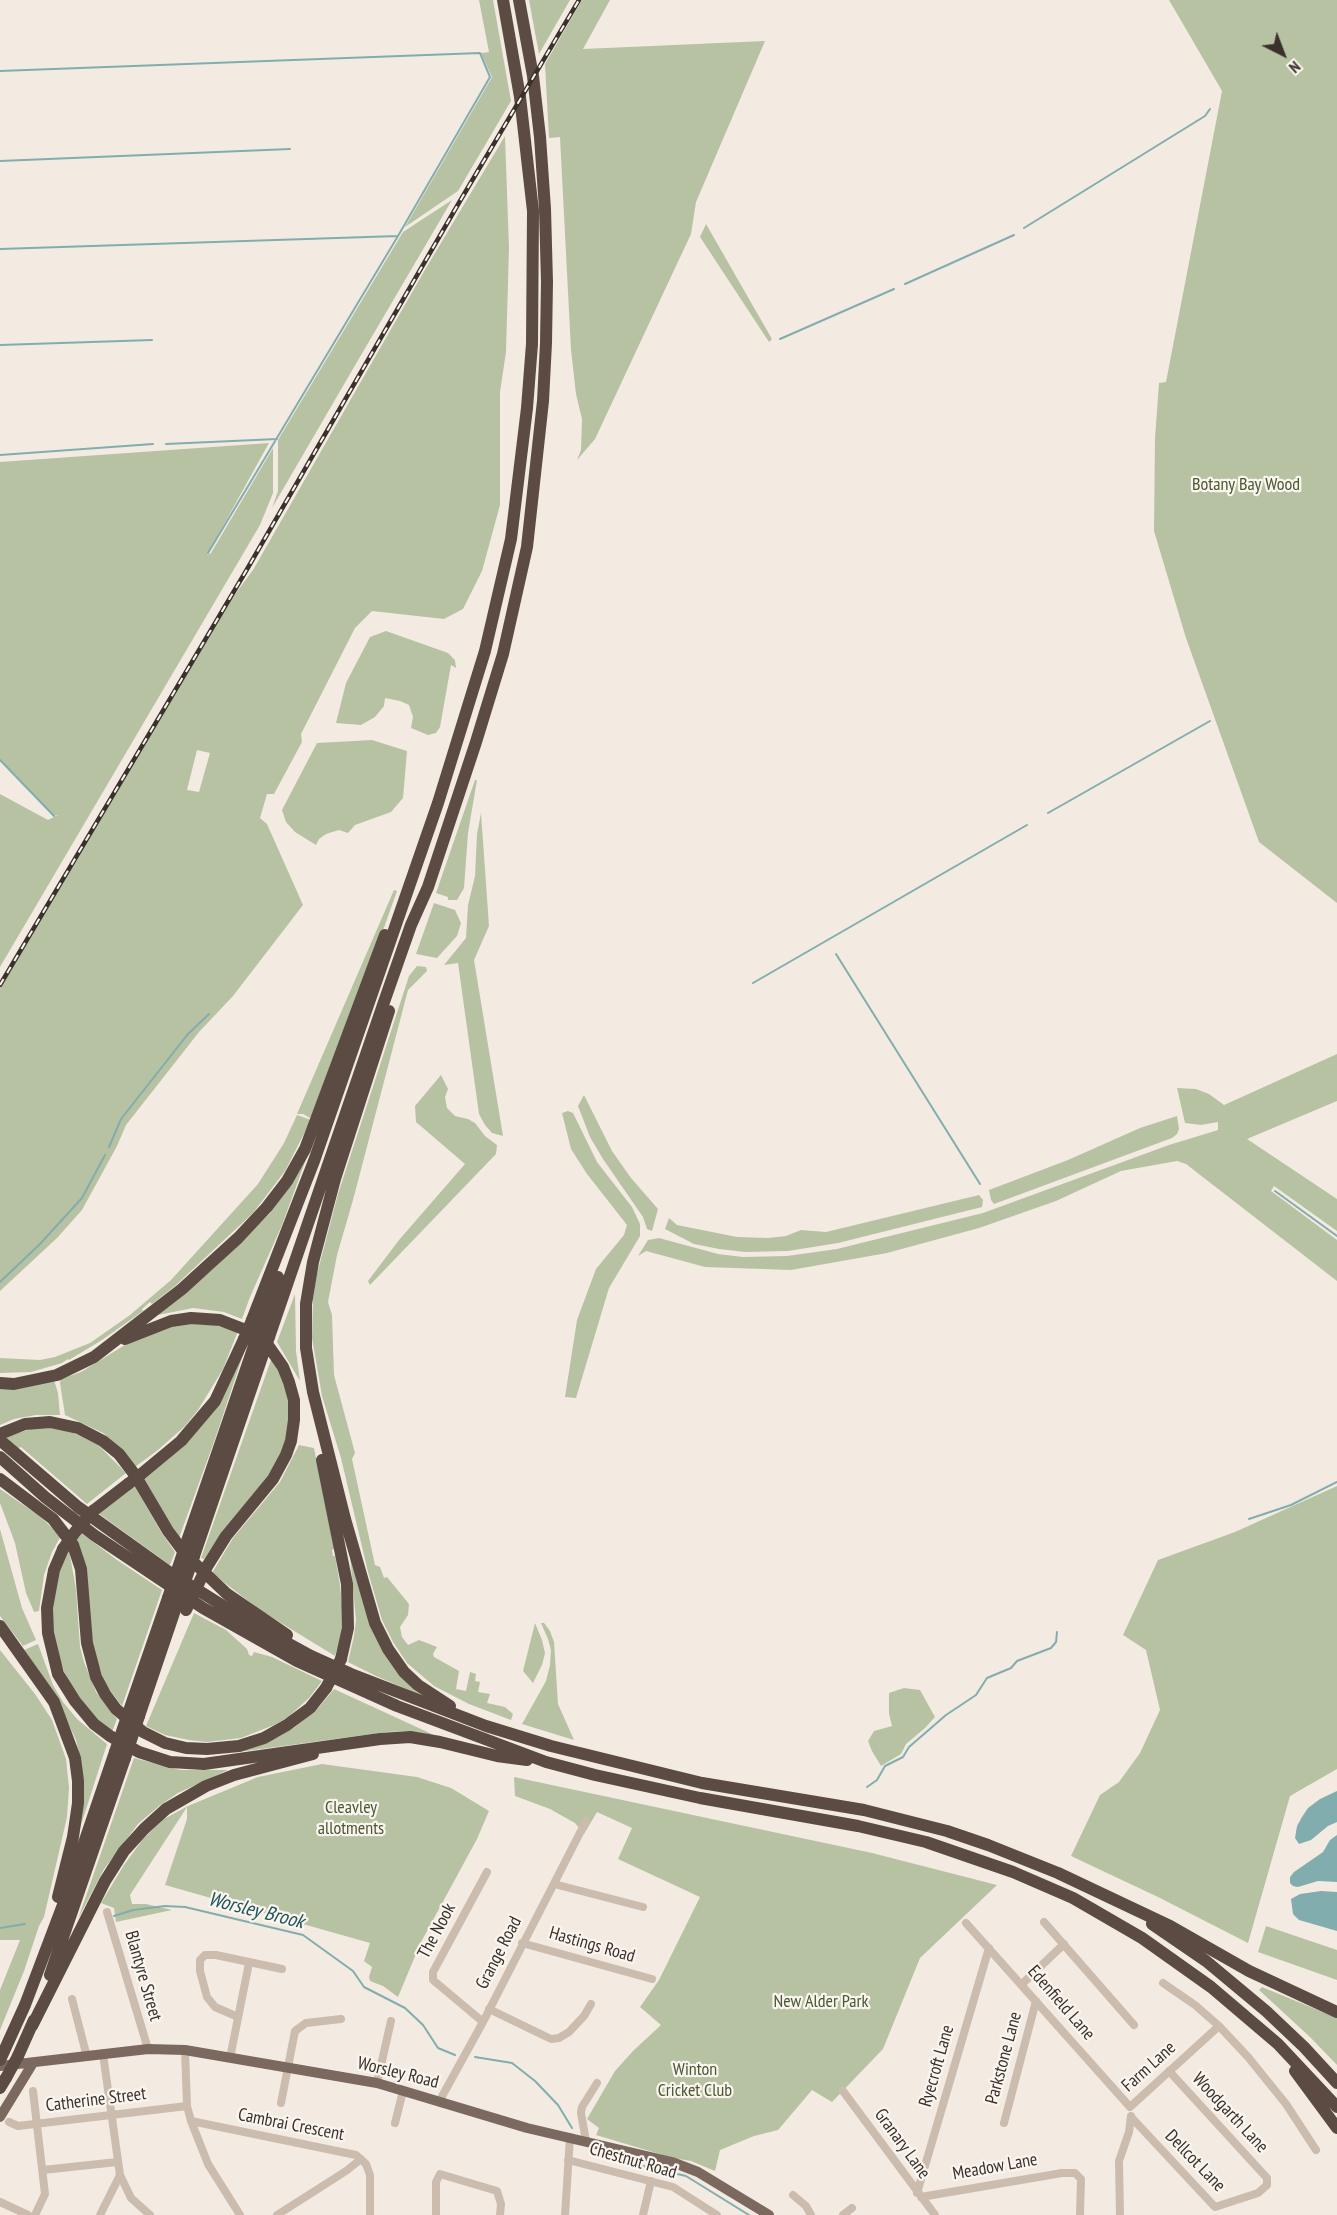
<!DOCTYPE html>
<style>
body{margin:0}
#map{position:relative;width:1337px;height:2215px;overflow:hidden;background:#f3ebe2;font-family:"PT Sans Narrow",sans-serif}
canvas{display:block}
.north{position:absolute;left:1253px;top:24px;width:60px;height:60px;-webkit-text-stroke:4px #faf5ef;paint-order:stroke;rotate:138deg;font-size:16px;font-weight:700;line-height:24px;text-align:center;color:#3a312c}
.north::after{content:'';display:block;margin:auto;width:21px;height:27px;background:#3a312c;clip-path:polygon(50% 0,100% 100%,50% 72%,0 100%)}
</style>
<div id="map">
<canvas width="1337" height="2215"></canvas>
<div class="north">N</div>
</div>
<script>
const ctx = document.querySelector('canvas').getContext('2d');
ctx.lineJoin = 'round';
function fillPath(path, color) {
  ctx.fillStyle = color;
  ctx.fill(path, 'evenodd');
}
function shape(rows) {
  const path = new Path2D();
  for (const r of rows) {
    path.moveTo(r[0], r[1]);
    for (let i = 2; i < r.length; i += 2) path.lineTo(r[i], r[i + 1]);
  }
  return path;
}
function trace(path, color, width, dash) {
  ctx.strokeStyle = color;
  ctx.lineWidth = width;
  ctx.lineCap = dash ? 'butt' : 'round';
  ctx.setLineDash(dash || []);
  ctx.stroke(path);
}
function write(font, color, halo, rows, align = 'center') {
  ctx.font = font + ' "PT Sans Narrow",sans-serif';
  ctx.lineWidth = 4.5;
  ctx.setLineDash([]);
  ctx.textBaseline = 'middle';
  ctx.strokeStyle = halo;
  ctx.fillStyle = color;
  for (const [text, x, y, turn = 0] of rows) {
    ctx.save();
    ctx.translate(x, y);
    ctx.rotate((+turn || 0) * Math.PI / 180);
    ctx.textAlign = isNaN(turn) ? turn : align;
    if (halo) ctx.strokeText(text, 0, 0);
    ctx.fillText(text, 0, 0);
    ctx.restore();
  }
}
const green = shape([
 [479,0,493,0,511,101,458,191,405,227,492,77,481,53,489,52],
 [529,0,570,0,539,54],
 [582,0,610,0,583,49,765,41,696,202,691,234,595,439,577,460,581,450,582,419,576,394,571,350,560,137,549,138,545,64],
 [1169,0,1337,0,1337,903,1259,842,1186,638,1154,531,1155,438,1159,383,1166,382,1222,91],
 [505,136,509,248,506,352,500,392,500,505,482,571,463,609,444,619,372,611,355,628,301,734,302,742,274,794,267,794,260,818,267,824,303,905,233,996,199,1032,126,1125,117,1146,82,1210,57,1238,0,1291,0,989,230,601,253,570,426,268],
 [197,750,210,753,199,792,187,790],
 [452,200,357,362,272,508,278,491,278,440,403,232],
 [706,224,772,339,769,342,700,237],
 [269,443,207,555,211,553,273,448,273,493,260,525,0,967,0,794,48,820,58,815,54,816,0,760,0,462],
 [386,631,448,653,455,660,456,668,451,665,440,727,436,733,428,735,411,728,413,717,409,705,400,701,385,698,384,706,375,717,361,725,336,723,346,683,370,637],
 [372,740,407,751,403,798,391,812,355,825,348,833,339,830,326,834,319,839,316,845,295,832,286,822,282,810,317,743],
 [475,780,477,780,468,833,464,888,457,900,448,900,448,897,436,893],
 [481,813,489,926,474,960,503,1136,492,1133,485,1125,479,1114,458,963,444,965,466,938,468,905,475,876,477,834],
 [394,890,397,891,375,953,312,1114,310,1118,303,1114,297,1114],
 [434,903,455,910,461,923,457,936,437,958,416,954],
 [417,966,426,967,427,971,408,990,353,1200,337,1255,328,1302,332,1315,334,1375,355,1453,352,1459,375,1565,380,1567,384,1578,387,1577,409,1604,408,1615,400,1627,402,1637,408,1645,419,1640,437,1647,433,1654,434,1657,459,1671,456,1689,466,1691,470,1672,476,1674,475,1681,480,1682,478,1692,490,1694,487,1703,505,1707,513,1714,511,1720,469,1704,434,1686,407,1663,393,1642,382,1620,368,1572,341,1458,322,1396,312,1338,313,1298,317,1274,338,1194,409,976],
 [1337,1054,1337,1101,1247,1139,1337,1199,1337,1231,1274,1186,1271,1191,1337,1240,1337,1281,1186,1164,1177,1161,1121,1171,1056,1201,979,1228,887,1253,791,1270,705,1267,646,1251,638,1256,648,1240,659,1238,718,1254,743,1257,787,1256,837,1249,983,1213,1169,1145,1218,1130,1218,1122,1201,1125,1185,1123,1177,1088,1196,1089,1209,1094,1224,1105],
 [441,1075,448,1089,445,1097,447,1108,455,1116,468,1119,475,1123,485,1136,497,1145,496,1154,370,1285,368,1281,399,1240,465,1164,416,1122,415,1106],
 [584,1095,612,1151,631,1178,658,1209,652,1231,647,1229,643,1217,603,1159,590,1137,578,1106],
 [568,1111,573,1113,597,1162,632,1207,640,1224,640,1236,609,1288,576,1398,565,1397,577,1320,596,1269,624,1235,627,1225,587,1174,571,1149,562,1113],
 [297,1115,311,1120,285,1171,253,1213,176,1285,152,1304,150,1302,142,1309,143,1311,102,1340,69,1360,68,1359,62,1363,31,1372,0,1373,0,1358,40,1360,55,1357,90,1343,130,1315,171,1280,258,1184,284,1143],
 [1177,1116,1179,1129,1177,1134,1172,1138,994,1204,991,1200,989,1190,1068,1160,1140,1128],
 [308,1154,282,1225,250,1297,242,1319,224,1312,193,1308,158,1315,212,1270,270,1213,283,1196],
 [979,1195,983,1200,982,1207,838,1243,788,1251,745,1252,719,1249,694,1244,665,1229,669,1218,677,1225,737,1237,768,1238,786,1236,801,1230,826,1232],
 [295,1294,296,1351,300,1381,277,1342],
 [198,1321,238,1331,223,1369,198,1410,185,1426,158,1450,135,1467,121,1448,103,1433,65,1415,60,1383,61,1379,81,1372,133,1340,156,1329],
 [247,1343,215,1439,179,1538,143,1478,175,1451],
 [272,1357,278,1367,288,1396,289,1426,284,1447,271,1473,224,1529,204,1559,201,1558],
 [54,1380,58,1393,60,1415,36,1415,14,1419,0,1425,0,1386],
 [34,1428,52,1428,72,1432,98,1445,126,1473,87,1504,21,1447,18,1448,6,1437],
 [299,1445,314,1448,334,1549,332,1550,333,1556,335,1556,340,1585,343,1616,342,1632,335,1656,260,1610,212,1573,233,1538,280,1482],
 [134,1485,161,1532,175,1552,170,1565,98,1513],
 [1337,1486,1337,1769,1290,1796,1248,1943,1158,1897,1071,1856,1100,1795,1119,1782,1140,1753,1160,1710,1146,1650,1123,1635,1158,1560,1235,1532],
 [0,1489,38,1515,61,1536,52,1552,44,1575,39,1611,34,1612,26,1593,15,1543,0,1503],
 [0,1529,22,1608,36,1640,23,1646,0,1616],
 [80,1532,117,1560,162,1590,122,1706,106,1685,96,1660,75,1539],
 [69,1550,76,1589,80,1647,84,1662,96,1692,117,1719,112,1732,92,1715,67,1679,55,1647,52,1610,58,1573],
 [350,1556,370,1625,385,1654,434,1701,376,1676,348,1662,354,1636,356,1620],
 [194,1613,226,1630,247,1649,249,1655,252,1656,254,1652,272,1657,322,1681,309,1698,288,1717,274,1725,241,1738,207,1742,189,1740,165,1735,146,1726],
 [535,1623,542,1640,545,1653,542,1665,533,1683,523,1671],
 [541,1623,544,1623,550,1631,554,1642,558,1704,574,1740,522,1724,546,1681,550,1665,551,1650,548,1639],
 [38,1644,53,1685,63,1702,77,1719,107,1744,80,1828,80,1757,76,1740,58,1702,24,1650],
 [0,1650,35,1694,52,1720,66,1759,69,1788,67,1817,44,1917,39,1926,24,1971,0,2030,0,1990,20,1940,0,1940],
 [904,1688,920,1690,935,1717,925,1728,906,1744,901,1754,881,1766,872,1751,868,1741,874,1731,892,1726,889,1714,889,1693],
 [334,1689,434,1735,407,1731,387,1732,239,1752,278,1737,295,1727,319,1707],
 [134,1758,180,1770,228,1770,178,1793,159,1806,138,1824,104,1869,78,1919],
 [322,1764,417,1777,451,1788,489,1811,477,1839,421,1942,398,1997,383,1986,370,1981,369,1977,372,1967,364,1961,370,1943,165,1885,187,1819,187,1807,130,1895,132,1904,146,1904,172,1910,116,1922,114,1908,101,1903,124,1865,143,1839,164,1819,188,1806,258,1777],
 [514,1777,872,1853,997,1885,920,1958,883,2049,832,2102,812,2090,778,2130,754,2136,720,2150,715,2171,691,2161,673,2158,596,2135,599,2128,587,2119,615,2071,633,2051,661,2025,640,2007,659,1980,700,1897,618,1859,632,1828,597,1812,584,1834,575,1823,550,1809,515,1796],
 [1266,1926,1337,1950,1337,1980,1258,1952],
 [1262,1987,1337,2018,1337,2065,1310,2037,1259,1990]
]);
const water = shape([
 [1337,1791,1337,1822,1328,1826,1311,1840,1299,1844,1295,1838,1297,1826,1302,1817,1308,1808,1320,1799],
 [1337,1835,1337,1882,1318,1881,1298,1887,1293,1886,1290,1883,1290,1877,1294,1872,1323,1852,1330,1840],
 [1321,1891,1337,1892,1337,1931,1299,1920,1293,1914,1291,1899,1300,1894]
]);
const stream = shape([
 [0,71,480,53,490,77,398,236,208,553],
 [0,161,290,149],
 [1024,228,1205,116,1210,109],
 [0,249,398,236],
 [905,284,1014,235],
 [780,339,894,289],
 [0,345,152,340],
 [166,444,277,439],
 [0,455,153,444],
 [0,760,54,816],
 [1048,813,1210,721],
 [836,954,980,1184],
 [753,983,1027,825],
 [109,1147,121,1119,188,1034,209,1014],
 [1275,1191,1337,1236],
 [0,1282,39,1245,82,1198,105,1155],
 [1249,1519,1291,1505,1337,1482],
 [867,1787,877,1780,885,1766,903,1757,909,1747,946,1715,976,1695,987,1678,1011,1668,1017,1661,1051,1648,1056,1642,1057,1632],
 [114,1916,133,1910,165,1906,185,1907,303,1935,353,1971,364,1987,405,2008,423,2025,438,2048,455,2055],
 [0,1928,25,1924],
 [475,2057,512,2063,535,2081,558,2105,572,2128],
 [592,2154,686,2176,749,2215]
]);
const minor = shape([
 [554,1884,643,1907],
 [107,1912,148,2049],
 [1044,1922,1134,2025],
 [966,1923,1130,2107],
 [522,1943,652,1979],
 [1163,1983,1195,2005,1219,2026,1248,2057,1286,2104,1316,2150],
 [1022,1984,1064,1944],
 [72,1999,87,2057],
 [489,2009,551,2039,559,2038,569,2032,584,2016,591,2004],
 [238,2017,215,2007,207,1997,200,1971,200,1960,205,1955,216,1955,282,1969],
 [483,2022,433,1980,433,1972,487,1872],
 [185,2050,187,2106,191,2121,208,2164,240,2215],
 [103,2054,120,2175,131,2198,150,2215],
 [230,2058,249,1963],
 [377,2083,391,2021],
 [33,2091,45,2194,35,2215],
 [843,2091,935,2215],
 [440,2100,483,2022,586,1821],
 [281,2103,295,2031,306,2023,341,2019],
 [1130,2107,1219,2026],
 [1131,2117,1215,2207,1258,2193,1267,2185,1267,2178,1169,2071],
 [191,2121,356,2155,366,2164,370,2175,370,2215],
 [9,2122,18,2126,187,2106],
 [395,2123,403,2091],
 [1004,2123,1036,2001],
 [586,2141,581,2113,582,2107,597,2083],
 [568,2160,673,2187,717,2215],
 [43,2170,117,2162],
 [917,2193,989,1948],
 [793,2195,806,2206,811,2215],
 [921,2197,1062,2173,1075,2173,1081,2179,1080,2215],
 [0,2202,28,2215],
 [100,2215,120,2175],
 [277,2215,346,2171,361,2159],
 [436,2215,436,2182,440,2174,497,2191,501,2204,500,2215],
 [565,2215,570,2137],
 [643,2215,651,2181],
 [843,2215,852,2208],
 [1120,2215,1119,2161,1129,2132,1131,2116]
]);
const major = shape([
 [0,2066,148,2049,185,2050,377,2083,527,2128,672,2162,698,2172,769,2215],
 [0,2117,33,2063]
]);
const highway = shape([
 [389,1011,335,1179,313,1262,306,1304,306,1348,313,1392,345,1519,375,1623,388,1649,404,1672,418,1685,450,1706],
 [252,1320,314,1161,438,803,485,651,511,539,527,408,532,344,533,211,520,97,503,0],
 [260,1329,278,1277],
 [269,1337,384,1002,411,925,428,887,476,742,503,654,527,547,543,401,546,343,547,282,545,209,540,137,533,76,519,0],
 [125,1339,171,1321,191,1318,220,1320,251,1332,265,1341,283,1367,289,1382,294,1400,294,1420,291,1441,286,1455,273,1479,226,1536,206,1568],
 [0,1383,14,1384,57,1375,94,1357,182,1289,238,1238,267,1207,287,1181,305,1149,385,935],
 [0,1434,25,1424,50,1422,78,1428,103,1441,119,1454,135,1475,168,1531,186,1555,227,1594,287,1635],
 [0,1440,78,1507,166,1570,247,1621,311,1656,351,1674,486,1726,551,1746,702,1783,864,1810,947,1831,988,1845,1058,1873,1170,1926,1249,1971,1337,2012],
 [0,1457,45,1497,94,1535,203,1608,297,1661,397,1706,546,1762,595,1775,700,1798,858,1826,926,1842,1013,1872,1073,1898,1142,1938,1211,1987,1278,2044,1337,2107],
 [322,1460,347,1584,348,1628,341,1659],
 [140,1475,181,1441,215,1401,244,1339],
 [0,1479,53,1519,73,1545,81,1569,87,1643,96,1677,105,1694,116,1709,143,1732,165,1743,186,1748,207,1749,239,1746,264,1738,287,1725,310,1708,326,1688],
 [93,1511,128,1484],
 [185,1547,254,1346],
 [63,1549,54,1570,47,1608,48,1633,58,1674,75,1701,94,1724,110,1736,139,1752,170,1762,204,1764,380,1739,410,1737,440,1742,497,1756,527,1760],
 [194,1556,263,1354],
 [0,1626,54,1702,75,1758,78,1781,78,1803,73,1837,58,1897],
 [129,1711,168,1598],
 [139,1716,177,1604],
 [1152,1924,1206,1961,1266,2011,1304,2047,1337,2083],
 [50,1975,125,1758],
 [32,2026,105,1881,124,1851,144,1829,166,1809,206,1786,234,1775,313,1754],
 [18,2056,34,2020],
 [0,2060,25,2005,64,1902,115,1752],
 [1295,2071,1337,2128],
 [0,2088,6,2078]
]);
const rail = shape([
 [0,985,246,571,460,201,579,0]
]);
const highwayBridge = shape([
 [244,1339,252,1320],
 [254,1346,260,1329],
 [263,1354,269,1337],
 [128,1484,140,1475],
 [63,1549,75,1532,93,1511],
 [168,1598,185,1547],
 [177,1604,194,1556],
 [186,1610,206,1568],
 [326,1688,341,1659],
 [115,1752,129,1711],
 [125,1758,139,1716],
 [6,2078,18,2056]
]);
const parkNames = [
 ["Botany Bay Wood",1246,485],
 ["Cleavley",351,1808],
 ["allotments",351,1829],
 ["New Alder Park",821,2002],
 ["Winton",695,2070],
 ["Cricket Club",695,2091]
];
const streetNames = [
 ["The Nook",437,1931,-62],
 ["Hastings Road",592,1945,16],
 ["Grange Road",499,1953,-63],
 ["Blantyre Street",143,1976,74],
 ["Edenfield Lane",1061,2003,49],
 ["Parkstone Lane",1004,2058,-75],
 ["Ryecroft Lane",937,2066,-74],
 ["Farm Lane",1149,2067,-42],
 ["Worsley Road",398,2073,14],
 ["Catherine Street",96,2100,-7],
 ["Woodgarth Lane",1230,2113,47],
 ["Cambrai Crescent",291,2125,11],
 ["Granary Lane",902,2144,54],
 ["Chestnut Road",633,2161,16],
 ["Dellcot Lane",1195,2161,46],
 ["Meadow Lane",995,2167,-10]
];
const waterNames = [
 ["Worsley Brook",256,1911,14]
];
fillPath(green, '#b7c2a2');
fillPath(water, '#82adaf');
trace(stream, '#82adaf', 2);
trace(minor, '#cbbcae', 8);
trace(major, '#7b685e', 10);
trace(highway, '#5b4b43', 12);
trace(rail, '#3a312c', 4.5);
trace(rail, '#faf5ef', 2, [7]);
trace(highwayBridge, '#5b4b43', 12);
write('18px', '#495830', '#faf5ef', parkNames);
write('18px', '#3a312c', '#faf5ef', streetNames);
write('italic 20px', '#22565b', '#faf5ef', waterNames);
</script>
